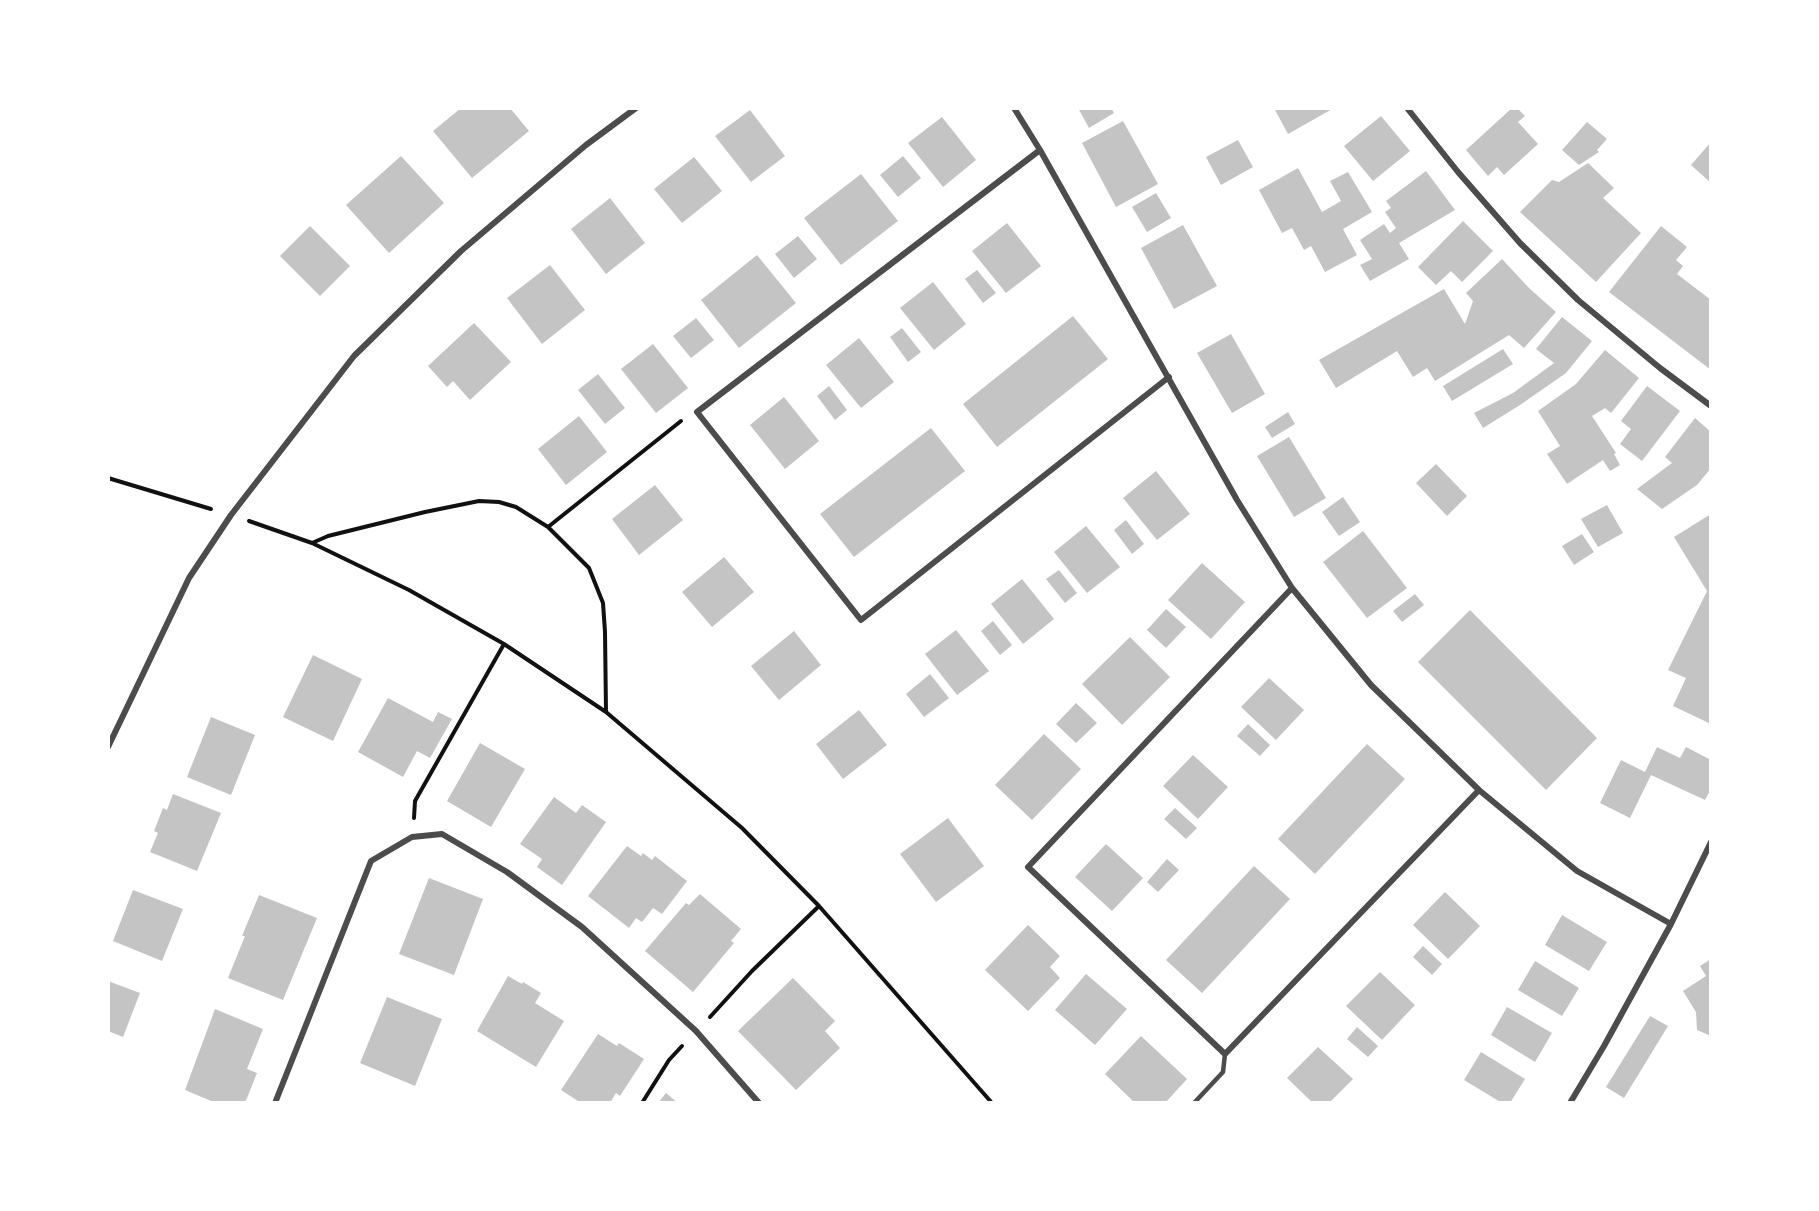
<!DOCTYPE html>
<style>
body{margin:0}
#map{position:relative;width:1819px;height:1211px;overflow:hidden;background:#fff;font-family:"Playfair Display",serif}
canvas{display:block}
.frame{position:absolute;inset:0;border:110px solid #fff;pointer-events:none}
</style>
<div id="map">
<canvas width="1819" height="1211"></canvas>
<div class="frame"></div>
</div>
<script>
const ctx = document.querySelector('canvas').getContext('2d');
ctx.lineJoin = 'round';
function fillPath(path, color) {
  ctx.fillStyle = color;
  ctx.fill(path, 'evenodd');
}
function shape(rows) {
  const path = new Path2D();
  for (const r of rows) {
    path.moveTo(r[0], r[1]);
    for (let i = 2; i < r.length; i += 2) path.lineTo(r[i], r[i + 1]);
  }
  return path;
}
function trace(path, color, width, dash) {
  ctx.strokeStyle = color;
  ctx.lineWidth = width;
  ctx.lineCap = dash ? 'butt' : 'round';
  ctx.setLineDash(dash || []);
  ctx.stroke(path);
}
const building = shape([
 [461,108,510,108,529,131,472,178,433,131],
 [1078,108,1111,108,1114,113,1089,128],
 [1274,108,1334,108,1288,134],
 [1512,108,1517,108,1525,116,1518,122,1538,144,1504,175,1497,167,1488,176,1466,150],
 [750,110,785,156,751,182,715,136],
 [1381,116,1410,151,1373,181,1344,146],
 [942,117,976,160,943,187,908,143],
 [1123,121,1158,184,1116,207,1082,143],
 [1587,122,1607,139,1597,150,1599,152,1579,165,1562,150],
 [1238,140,1253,167,1221,185,1206,157],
 [1711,142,1711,183,1691,165],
 [401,156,444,203,389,253,346,205],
 [903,156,921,178,898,197,880,175],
 [694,157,722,191,682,223,654,189],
 [1588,163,1614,188,1603,198,1641,233,1596,282,1520,212,1552,180,1559,182],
 [1298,168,1322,212,1341,201,1330,181,1348,172,1372,212,1343,229,1357,255,1325,272,1311,246,1304,250,1292,228,1282,233,1259,190],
 [1426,171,1455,210,1399,243,1409,259,1370,281,1360,265,1372,259,1360,240,1384,224,1390,233,1396,228,1385,212,1391,208,1386,201],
 [861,174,898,221,841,265,804,218],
 [1156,193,1171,218,1147,232,1132,207],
 [610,198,645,243,606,274,571,229],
 [1463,221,1493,251,1462,282,1451,271,1436,285,1418,267],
 [1007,223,1041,266,1006,293,972,251],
 [1183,225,1217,286,1174,309,1141,248],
 [310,226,350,266,320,296,280,256],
 [1661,226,1687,247,1676,260,1683,266,1677,274,1711,300,1711,370,1609,292],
 [798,236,817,259,794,278,775,254],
 [757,255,796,303,739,348,701,300],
 [1502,259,1529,288,1556,312,1524,348,1509,335,1435,381,1427,368,1413,377,1397,351,1336,388,1319,360,1444,289,1465,324,1473,301,1466,293],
 [550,265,585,310,542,344,507,298],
 [977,270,996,293,983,303,965,279],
 [933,282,966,324,934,350,900,308],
 [1073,316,1108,359,997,447,963,404],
 [1562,317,1592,341,1566,373,1520,405,1483,428,1474,413,1513,393,1554,363,1536,349],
 [696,318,714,340,691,358,673,336],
 [474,323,511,362,470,400,453,381,447,387,428,366],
 [902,328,921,352,908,362,890,337],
 [1231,334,1265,394,1232,413,1197,353],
 [859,338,894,382,861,408,826,365],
 [653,344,688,388,656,413,621,369],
 [1503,349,1513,364,1452,401,1443,386],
 [1605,350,1639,378,1611,413,1605,408,1592,416,1616,453,1614,454,1620,465,1610,471,1603,460,1567,484,1547,454,1560,446,1538,411,1576,384],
 [598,374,625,408,605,424,578,390],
 [829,386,847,410,835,420,817,396],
 [1647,386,1680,411,1642,461,1620,444,1631,429,1621,421],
 [784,397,819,441,785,469,750,425],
 [1288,412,1295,424,1272,438,1265,427],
 [579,416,607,452,566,485,538,449],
 [1695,418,1711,432,1711,468,1697,485,1662,509,1637,489,1672,463,1665,457],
 [931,428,965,471,854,557,820,514],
 [1289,437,1326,498,1294,517,1257,456],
 [1436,464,1467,496,1447,516,1416,483],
 [1156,471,1190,514,1157,540,1123,498],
 [655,485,683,520,639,555,612,519],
 [1343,497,1360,522,1339,536,1322,512],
 [1607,505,1623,533,1598,547,1581,519],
 [1711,514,1711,724,1673,706,1686,678,1668,670,1707,591,1674,537],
 [1126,520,1144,544,1132,554,1114,530],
 [1086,526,1120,567,1087,593,1054,552],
 [1363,531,1407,588,1367,618,1323,562],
 [1582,534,1594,552,1574,565,1562,546],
 [724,557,754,592,712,627,682,592],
 [1202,563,1245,602,1211,639,1168,600],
 [1059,570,1077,593,1065,603,1046,579],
 [1022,579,1054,619,1023,644,991,604],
 [1415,594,1424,605,1402,622,1393,611],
 [1166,609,1186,627,1166,648,1147,630],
 [1470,610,1597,738,1546,790,1418,662],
 [993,621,1012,645,1000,655,981,631],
 [956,630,989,671,957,695,925,654],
 [794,631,821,665,779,700,751,666],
 [1130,637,1170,677,1122,725,1082,684],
 [313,655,362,679,333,741,283,717],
 [930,674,949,698,924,717,906,694],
 [1269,678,1304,710,1276,740,1241,707],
 [388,698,433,722,438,712,452,719,430,758,417,751,403,777,358,752],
 [1076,703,1097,723,1076,743,1056,724],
 [859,710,887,745,843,779,816,744],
 [211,717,255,735,231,795,187,777],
 [1248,724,1270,745,1260,756,1237,736],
 [1044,734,1081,769,1032,820,995,785],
 [480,743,525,769,491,827,447,801],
 [1367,744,1405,779,1315,874,1278,839],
 [1657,747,1680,758,1686,747,1711,760,1711,789,1705,800,1651,775,1630,818,1600,803,1621,760,1645,772],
 [1193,755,1228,787,1198,819,1163,786],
 [173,794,221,813,197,871,150,852,158,833,154,831,163,808,167,810],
 [554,797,576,813,582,805,606,822,562,885,537,867,542,859,520,844],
 [1175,808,1197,828,1186,839,1164,819],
 [948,818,984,866,936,902,900,854],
 [1106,844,1143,878,1112,911,1075,877],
 [627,846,641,856,643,853,652,860,655,856,687,881,662,914,653,908,642,922,636,918,629,928,588,896],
 [1167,859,1179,870,1158,892,1147,882],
 [1254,866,1290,899,1202,993,1166,960],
 [429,878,483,899,454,975,399,954],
 [133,890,183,909,162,961,113,941],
 [1445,892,1480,926,1448,959,1413,925],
 [700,894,741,929,731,941,734,943,693,992,645,951,686,903,689,905],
 [259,895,317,918,283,1000,228,978,245,936,242,936],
 [1562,915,1607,942,1589,971,1545,945],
 [1028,925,1060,956,1050,967,1060,978,1028,1011,985,970],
 [1423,946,1442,964,1432,975,1413,957],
 [1711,959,1711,1036,1697,1030,1696,1012,1683,991,1706,976,1700,966],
 [1535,961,1579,988,1562,1016,1518,990],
 [1380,972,1415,1005,1382,1040,1346,1006],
 [1086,974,1127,1009,1095,1045,1055,1010],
 [508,976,522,984,523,982,541,993,535,1003,564,1021,536,1067,477,1031],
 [793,978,835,1021,825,1031,840,1048,796,1090,738,1031],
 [108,981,140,993,123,1037,108,1031],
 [387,997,442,1019,415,1086,360,1063],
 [1507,1007,1552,1033,1535,1062,1491,1035],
 [215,1009,263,1029,247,1069,257,1073,245,1103,216,1103,185,1090],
 [1650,1016,1668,1026,1624,1098,1606,1087],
 [1357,1027,1378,1046,1368,1057,1347,1039],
 [598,1034,617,1046,619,1043,644,1059,620,1096,616,1093,610,1103,581,1103,561,1090],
 [1141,1036,1187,1079,1165,1103,1135,1103,1105,1074],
 [1318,1047,1353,1079,1329,1103,1313,1103,1287,1078],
 [1481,1052,1525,1079,1510,1103,1502,1103,1464,1080],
 [666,1093,678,1103,658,1103]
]);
const path = shape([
 [108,478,211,509],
 [249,521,312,543,409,590,504,644,606,712,742,828,819,906,992,1103],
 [312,543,328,536,425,512,479,501,499,502,516,507,548,527],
 [606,712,605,632,603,603,589,568,548,527,681,421],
 [414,818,415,801,504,644],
 [710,1017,752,971,819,906],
 [642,1103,669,1060,682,1046]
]);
const service = shape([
 [1194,1103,1223,1072,1225,1054]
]);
const minor = shape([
 [1014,108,1040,150,1237,500,1292,588,1371,685,1479,790,1577,871,1671,924],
 [1407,108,1458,172,1520,243,1578,300,1660,368,1711,406],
 [1040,150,697,412,861,620,1169,377],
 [1292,588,1028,867,1225,1054,1479,790],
 [108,747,189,578,231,515,354,356,461,251,586,145,636,108],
 [275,1103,371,861,412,837,442,834,507,872,582,927,696,1031,759,1103],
 [1570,1103,1604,1046,1671,924,1711,842]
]);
fillPath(building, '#c4c4c4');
trace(path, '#111', 4);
trace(service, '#4c4c4c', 4.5);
trace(minor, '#4c4c4c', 6);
</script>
